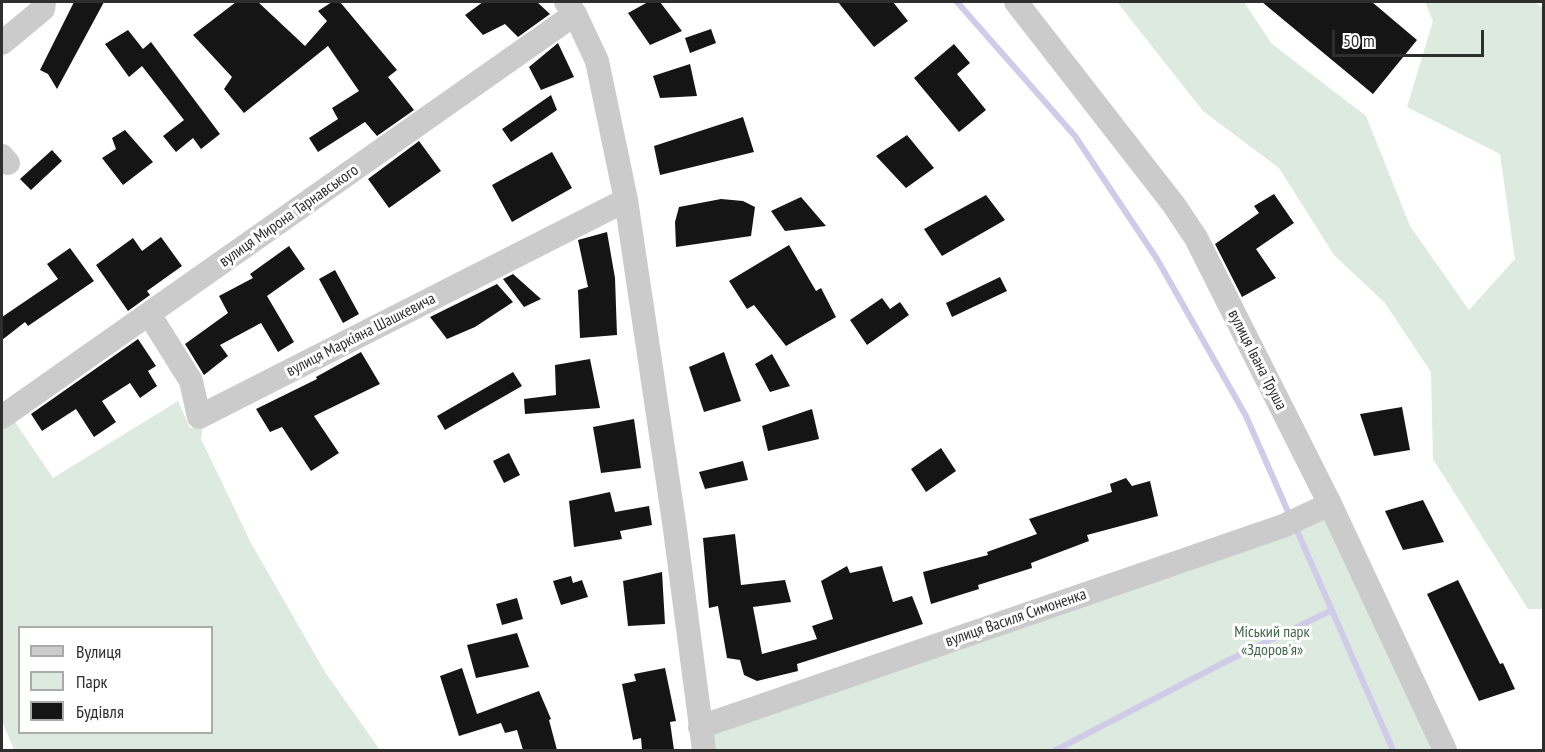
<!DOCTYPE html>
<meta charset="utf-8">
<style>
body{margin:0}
#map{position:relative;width:1545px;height:752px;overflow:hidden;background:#fff;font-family:"PT Sans Narrow",sans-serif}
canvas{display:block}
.frame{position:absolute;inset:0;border:3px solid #2e2e2e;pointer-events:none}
.legend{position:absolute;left:18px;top:626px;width:195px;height:108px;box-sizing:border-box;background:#fff;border:2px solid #ababab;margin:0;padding:8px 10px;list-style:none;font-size:18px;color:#2e2e2e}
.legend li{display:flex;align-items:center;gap:12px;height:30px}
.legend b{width:30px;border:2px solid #ababab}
.scale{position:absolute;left:1332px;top:30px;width:152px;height:27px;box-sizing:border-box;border:3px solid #2e2e2e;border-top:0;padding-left:8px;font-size:18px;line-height:21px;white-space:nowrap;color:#2e2e2e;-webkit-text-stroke:4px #fff;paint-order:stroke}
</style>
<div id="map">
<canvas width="1545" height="752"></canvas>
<div class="frame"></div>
<ul class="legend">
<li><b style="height:8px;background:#cbcbcb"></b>Вулиця</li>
<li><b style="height:16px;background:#ddeae0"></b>Парк</li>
<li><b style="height:16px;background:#151515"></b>Будівля</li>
</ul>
<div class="scale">50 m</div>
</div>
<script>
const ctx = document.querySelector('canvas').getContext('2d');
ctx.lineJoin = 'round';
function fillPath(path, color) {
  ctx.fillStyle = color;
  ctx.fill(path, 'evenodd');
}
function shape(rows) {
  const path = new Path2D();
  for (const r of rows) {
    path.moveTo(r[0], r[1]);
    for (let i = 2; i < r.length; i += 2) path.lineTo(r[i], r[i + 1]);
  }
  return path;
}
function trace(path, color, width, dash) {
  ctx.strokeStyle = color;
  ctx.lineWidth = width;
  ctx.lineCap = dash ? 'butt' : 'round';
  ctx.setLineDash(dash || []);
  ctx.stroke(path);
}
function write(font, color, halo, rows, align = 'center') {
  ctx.font = font + ' "PT Sans Narrow",sans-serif';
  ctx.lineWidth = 6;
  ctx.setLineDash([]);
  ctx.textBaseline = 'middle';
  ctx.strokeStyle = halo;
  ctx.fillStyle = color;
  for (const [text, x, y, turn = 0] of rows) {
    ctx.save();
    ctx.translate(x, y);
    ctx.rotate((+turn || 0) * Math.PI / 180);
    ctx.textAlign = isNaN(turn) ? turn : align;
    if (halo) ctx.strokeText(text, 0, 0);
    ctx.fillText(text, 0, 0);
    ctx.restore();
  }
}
const green = shape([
 [1117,2,1244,2,1272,44,1366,116,1410,226,1469,310,1515,259,1500,154,1407,107,1433,21,1425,2,1535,2,1543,8,1543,609,1528,609,1433,459,1431,372,1385,303,1334,255,1279,168,1203,111],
 [178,401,190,428,203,425,201,439,251,543,325,672,380,750,14,750,2,721,2,426,13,419,53,478],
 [20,628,212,628,212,732,20,732],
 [1330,504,1445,750,704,750,700,727]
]);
const stream = shape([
 [957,2,1075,136,1157,259,1246,416,1290,516],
 [1295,526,1393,750],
 [1056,750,1225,662,1332,610]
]);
const building = shape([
 [74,2,104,2,57,89,48,74,40,70],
 [236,2,258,2,305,46,327,21,318,11,332,2,340,2,397,70,388,77,414,110,377,136,365,122,318,152,309,138,338,119,332,108,359,91,328,46,244,113,224,89,232,77,193,35],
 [483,2,537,2,550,14,518,37,505,24,483,35,465,15],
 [648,2,660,2,682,31,650,45,628,13],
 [838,2,893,2,908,21,874,47],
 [1262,2,1372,2,1417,40,1373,94],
 [711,29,716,43,690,53,685,38],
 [128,30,143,49,151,42,220,134,201,149,193,138,176,152,163,136,184,120,142,66,129,77,105,44],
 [558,43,574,77,541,90,529,67],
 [954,44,970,63,957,74,986,110,959,132,914,78],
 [690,64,697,96,660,98,653,76],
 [551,95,557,110,511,142,502,129],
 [743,117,754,152,660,175,654,146],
 [125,130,153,162,123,185,102,158,116,149,112,138],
 [907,135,934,168,906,188,876,156],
 [419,141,441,171,389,208,368,179],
 [52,150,62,161,31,190,20,179],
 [552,152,572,188,512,222,492,185],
 [1274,194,1294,223,1256,249,1276,278,1242,297,1215,244,1259,213,1254,206],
 [986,195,1005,220,942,256,924,229],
 [801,197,826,226,785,231,771,211],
 [721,199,743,201,755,207,751,236,676,247,675,222,679,207],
 [607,232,615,278,617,335,580,338,578,290,588,287,578,240],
 [161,237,182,266,147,291,150,295,128,311,96,265,133,238,142,251],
 [789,245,816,291,821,288,836,317,786,346,754,305,747,309,729,281],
 [289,246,305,269,267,296,294,342,278,352,261,323,220,345,228,356,204,375,185,344,228,313,219,296,253,278,250,274],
 [70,248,94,281,28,326,25,322,2,340,2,317,58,279,47,264],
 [335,270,359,314,343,323,319,279],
 [513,274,541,299,524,307,503,279],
 [1000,277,1007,291,952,317,946,303],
 [497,284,513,302,475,327,447,339,430,317],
 [882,298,890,309,900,302,909,315,867,345,850,320],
 [138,339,156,366,148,371,157,386,140,398,130,383,102,401,116,422,94,437,76,409,42,431,31,414],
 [361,352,380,384,314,416,339,453,311,471,282,427,270,432,256,409,317,379,316,377],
 [724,352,741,401,704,412,689,367],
 [772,354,790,386,770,392,755,364],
 [590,359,600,408,525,414,524,399,556,395,555,365],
 [513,372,522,386,445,430,437,416],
 [1402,407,1410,450,1374,456,1360,414],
 [812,409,819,439,768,451,762,426],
 [634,419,641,468,601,473,593,427],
 [941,448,956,471,926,492,911,469],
 [509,453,520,475,504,483,493,461],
 [743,461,748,480,705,489,699,472],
 [1126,478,1132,486,1150,481,1158,516,1087,535,1089,541,1031,563,1032,568,978,585,979,589,931,604,923,572,988,555,987,552,1037,534,1029,519,1112,492,1110,484],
 [610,492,615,512,649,506,652,525,620,531,622,539,574,547,569,501],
 [1423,500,1444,542,1403,550,1385,511],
 [735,534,741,585,785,580,791,602,753,607,762,654,817,639,812,626,833,619,821,581,847,566,850,573,882,566,893,602,912,596,923,624,797,664,798,671,757,681,744,675,740,660,727,658,718,606,709,608,703,538],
 [662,572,665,624,628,626,623,581],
 [571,576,573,583,582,580,588,597,561,605,553,581],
 [1458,580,1500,664,1503,663,1515,689,1479,701,1427,594],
 [517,598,523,619,502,625,496,604],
 [517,633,529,667,476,678,467,645],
 [462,668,477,714,539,691,551,719,549,720,557,750,523,750,517,730,505,733,501,723,459,736,440,676],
 [665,668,676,721,670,722,674,750,642,750,641,738,633,740,622,684,636,681,634,674]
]);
const street = shape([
 [566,2,575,14,597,61,626,200,674,522,704,750],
 [1016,2,1174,205,1196,238,1330,504,1445,750],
 [2,43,43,9,44,2],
 [2,156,8,163],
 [149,314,191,381,199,417,626,200],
 [2,417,575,14],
 [700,727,1283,526,1330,504]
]);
const streetNames = [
 ["вулиця Мирона Тарнавського",289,216,-35],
 ["вулиця Маркіяна Шашкевича",361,335,-27],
 ["вулиця Івана Труша",1257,360,63],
 ["вулиця Василя Симоненка",1016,618,-19]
];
const parkNames = [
 ["Міський парк",1272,632],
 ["«Здоров'я»",1272,650]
];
fillPath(green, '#ddeae0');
trace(stream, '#d0cbe9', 6);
fillPath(building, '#151515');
trace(street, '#cbcbcb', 24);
write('16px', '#2e2e2e', '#fff', streetNames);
write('16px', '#3f664c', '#fff', parkNames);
</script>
